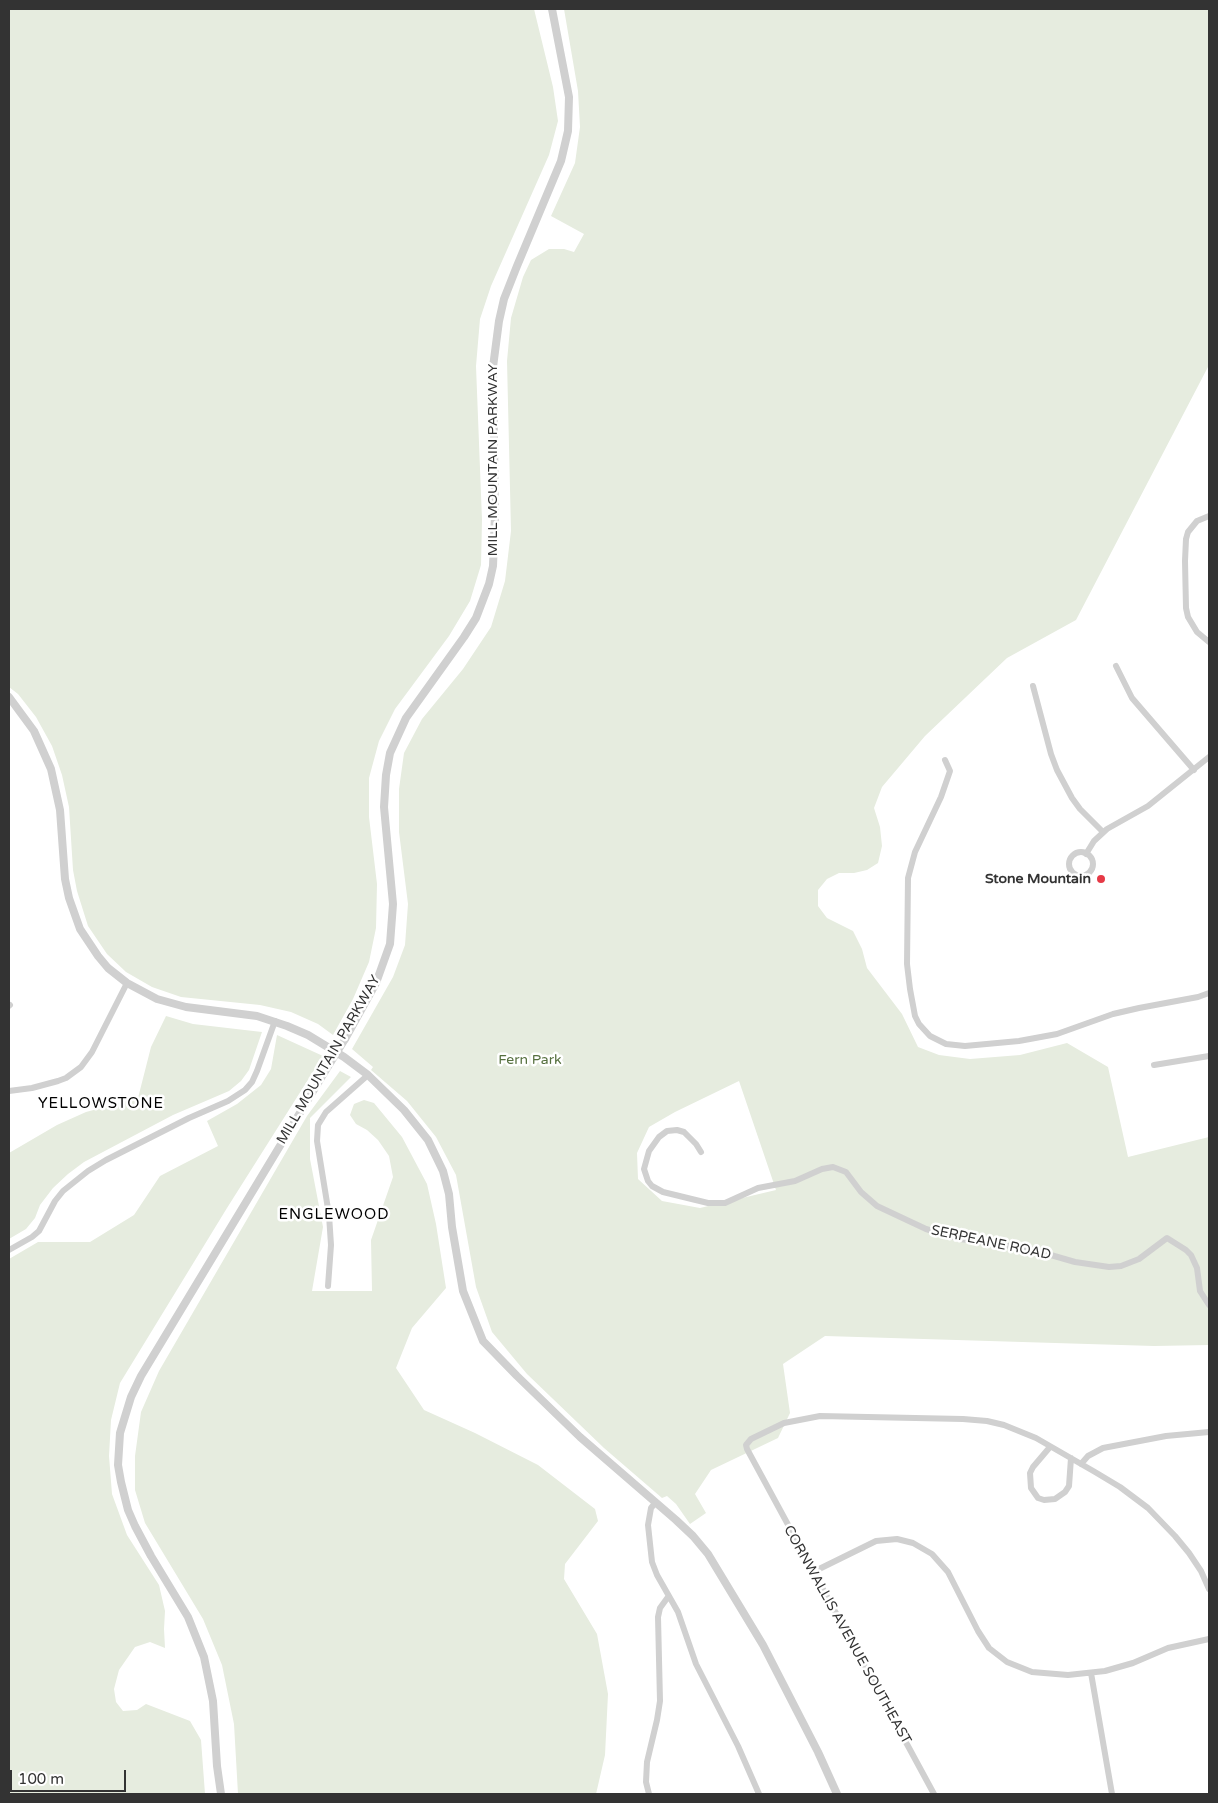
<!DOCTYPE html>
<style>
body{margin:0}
#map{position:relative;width:1218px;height:1803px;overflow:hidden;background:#fff;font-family:"Varela Round",sans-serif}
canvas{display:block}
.frame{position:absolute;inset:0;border:10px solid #333;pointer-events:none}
.scale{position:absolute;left:10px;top:1770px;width:116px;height:22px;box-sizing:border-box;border:2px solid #333;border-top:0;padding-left:6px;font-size:15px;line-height:18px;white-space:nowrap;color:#333;-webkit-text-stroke:4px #fff;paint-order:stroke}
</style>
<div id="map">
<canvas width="1218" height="1803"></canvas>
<div class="frame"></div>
<div class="scale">100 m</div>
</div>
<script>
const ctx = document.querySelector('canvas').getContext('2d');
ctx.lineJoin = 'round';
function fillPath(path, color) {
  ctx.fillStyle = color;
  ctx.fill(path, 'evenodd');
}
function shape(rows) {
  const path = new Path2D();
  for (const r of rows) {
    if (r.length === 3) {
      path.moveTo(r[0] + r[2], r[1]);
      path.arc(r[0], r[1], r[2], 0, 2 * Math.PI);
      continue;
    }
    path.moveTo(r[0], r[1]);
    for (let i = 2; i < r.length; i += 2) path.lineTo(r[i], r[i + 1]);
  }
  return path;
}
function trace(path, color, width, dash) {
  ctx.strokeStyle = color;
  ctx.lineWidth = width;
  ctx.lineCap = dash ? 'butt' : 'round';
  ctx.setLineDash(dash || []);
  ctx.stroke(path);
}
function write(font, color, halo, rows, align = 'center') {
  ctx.font = font + ' "Varela Round",sans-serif';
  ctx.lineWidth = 5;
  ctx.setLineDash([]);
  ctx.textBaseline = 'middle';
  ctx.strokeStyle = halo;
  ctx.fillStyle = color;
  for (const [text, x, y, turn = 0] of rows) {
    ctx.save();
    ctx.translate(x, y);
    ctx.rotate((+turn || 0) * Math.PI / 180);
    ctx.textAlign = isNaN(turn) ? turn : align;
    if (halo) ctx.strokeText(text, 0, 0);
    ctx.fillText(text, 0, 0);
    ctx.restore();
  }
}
const green = shape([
 [9,9,534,9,553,87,558,121,549,155,491,286,480,319,476,366,482,520,481,565,470,601,449,636,395,709,379,741,369,778,369,817,377,884,376,928,369,962,353,999,333,1035,318,1024,291,1012,260,1005,181,997,152,987,126,972,107,954,88,926,77,891,73,870,69,807,62,775,52,746,36,717,18,694,9,687],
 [564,9,1209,9,1209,365,1076,620,1007,658,925,736,882,787,874,808,880,827,882,846,878,863,867,870,854,873,839,873,827,879,818,890,818,906,827,918,853,931,862,949,867,968,902,1014,918,1047,939,1055,970,1059,1020,1055,1067,1043,1108,1067,1128,1157,1209,1137,1209,1345,1154,1346,825,1336,783,1364,790,1413,778,1438,711,1470,695,1494,706,1513,690,1524,676,1504,667,1496,662,1498,604,1448,527,1374,492,1332,476,1287,456,1175,436,1137,407,1101,371,1070,373,1067,352,1049,393,977,405,945,408,904,399,832,399,789,404,753,422,719,463,669,491,627,505,581,511,531,507,361,511,318,523,277,531,260,549,249,564,249,574,252,584,234,551,216,575,163,580,127,578,91],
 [739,1081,776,1190,700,1208,662,1201,638,1179,637,1153,649,1127,675,1112],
 [166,1016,193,1024,262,1032,249,1070,241,1081,229,1091,173,1115,84,1162,68,1174,53,1188,40,1205,35,1218,26,1229,9,1239,9,1153,57,1125,86,1112,138,1098,151,1047],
 [277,1035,323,1056,227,1208,120,1383,111,1420,109,1456,112,1494,127,1535,159,1585,165,1611,164,1629,165,1648,150,1642,135,1647,119,1670,114,1689,116,1702,123,1711,137,1710,146,1704,190,1721,201,1740,205,1794,9,1794,9,1259,38,1242,90,1242,134,1215,160,1176,218,1146,207,1121,237,1104,261,1085,271,1069],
 [340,1071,351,1077,310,1118,310,1159,323,1227,312,1291,372,1291,371,1240,393,1177,389,1156,378,1140,367,1130,356,1124,350,1115,354,1104,364,1100,374,1103,402,1137,427,1184,436,1224,446,1288,412,1328,396,1368,424,1410,475,1433,538,1465,595,1509,598,1521,565,1564,564,1579,597,1634,608,1694,605,1755,596,1794,238,1794,234,1724,222,1665,203,1619,145,1523,135,1490,135,1456,141,1412,159,1371,307,1116]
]);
const minor = shape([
 [1209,516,1197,521,1188,532,1186,539,1185,561,1186,608,1188,617,1197,632,1209,642],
 [1116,666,1132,698,1194,770],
 [1033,686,1051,754,1057,770,1072,798,1080,809,1103,832],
 [945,760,950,771,941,797,915,852,908,878,907,964,910,989,915,1016,919,1024,930,1036,946,1044,965,1046,1019,1041,1057,1034,1113,1014,1139,1008,1198,997,1209,993],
 [1081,864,12],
 [1086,854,1094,841,1107,829,1148,806,1209,757],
 [9,1006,10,1005],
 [1154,1065,1209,1056],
 [9,1091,32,1088,58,1081,66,1078,81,1067,92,1052,127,983],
 [701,1152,696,1144,684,1132,677,1130,667,1131,659,1137,649,1151,644,1169,648,1181,652,1186,663,1192,708,1203,725,1203,758,1188,795,1181,822,1169,833,1167,846,1172,861,1192,877,1206,926,1229,960,1239,1030,1249,1075,1262,1109,1267,1121,1266,1139,1259,1167,1238,1186,1250,1191,1255,1197,1268,1200,1291,1209,1305],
 [9,1250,32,1237,39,1231,55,1201,63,1191,88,1171,106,1160,189,1118,228,1101,245,1090,252,1082,257,1071,275,1021],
 [328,1286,331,1245,329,1215,317,1141,318,1125,326,1112,368,1075],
 [1050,1447,1033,1467,1030,1473,1031,1488,1038,1498,1044,1500,1055,1499,1065,1492,1069,1486,1071,1458],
 [1081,1464,1088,1456,1103,1448,1166,1436,1209,1432],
 [656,1502,651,1508,648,1525,652,1562,657,1575,678,1612,696,1664,738,1746,759,1794],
 [813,1572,876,1541,897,1539,913,1543,932,1554,948,1572,978,1631,989,1648,1007,1662,1032,1672,1068,1675,1105,1671,1133,1663,1168,1648,1209,1639],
 [1091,1673,1112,1794],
 [649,1794,646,1782,647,1762,657,1720,660,1701,658,1617,660,1608,668,1597],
 [934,1794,747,1449,746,1445,751,1439,784,1423,820,1416,963,1419,987,1421,1004,1425,1036,1438,1095,1472,1120,1487,1148,1508,1175,1536,1189,1553,1201,1571,1209,1589]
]);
const tertiary = shape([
 [9,697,34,731,51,769,60,810,65,879,69,898,80,929,98,956,108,968,127,983,157,999,186,1007,257,1016,287,1026,308,1035,344,1057,368,1075,404,1110,428,1140,443,1171,449,1194,452,1227,463,1291,483,1341,517,1376,580,1437,676,1520,693,1536,708,1554,763,1645,818,1752,837,1794],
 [345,1039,376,983,390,944,393,904,384,807,386,775,390,753,406,718,464,637,476,618,489,584,493,566,495,515,493,367,499,321,504,299,517,266,561,161,568,131,569,97,552,9],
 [221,1794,217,1766,213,1701,204,1657,188,1617,151,1556,135,1526,128,1510,121,1482,118,1465,120,1433,131,1397,141,1376,324,1073]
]);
const tertiaryBridge = shape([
 [324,1073,345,1039]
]);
const markers = [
 [1101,879,5,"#e63946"]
];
const streetNames = [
 ["MILL MOUNTAIN PARKWAY",493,460,-90],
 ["MILL MOUNTAIN PARKWAY",329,1060,-60],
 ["SERPEANE ROAD",991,1243,12],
 ["CORNWALLIS AVENUE SOUTHEAST",847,1635,61]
];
const poiNames = [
 ["Stone Mountain",1091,879]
];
const parkNames = [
 ["Fern Park",530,1060]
];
const neighbourhoodNames = [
 ["YELLOWSTONE",101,1104],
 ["ENGLEWOOD",334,1215]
];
fillPath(green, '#e6ecdf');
trace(minor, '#d0d0d0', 6);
trace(tertiary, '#d0d0d0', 8);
trace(tertiaryBridge, '#d0d0d0', 8);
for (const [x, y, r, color] of markers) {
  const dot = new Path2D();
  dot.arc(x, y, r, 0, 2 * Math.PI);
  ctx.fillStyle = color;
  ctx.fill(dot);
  trace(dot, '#fff', 2);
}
write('14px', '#333', '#fff', streetNames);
write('bold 14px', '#333', '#fff', poiNames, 'right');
write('14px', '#56703f', '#fff', parkNames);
ctx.letterSpacing = '1px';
write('15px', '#000', '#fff', neighbourhoodNames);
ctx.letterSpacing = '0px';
</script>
